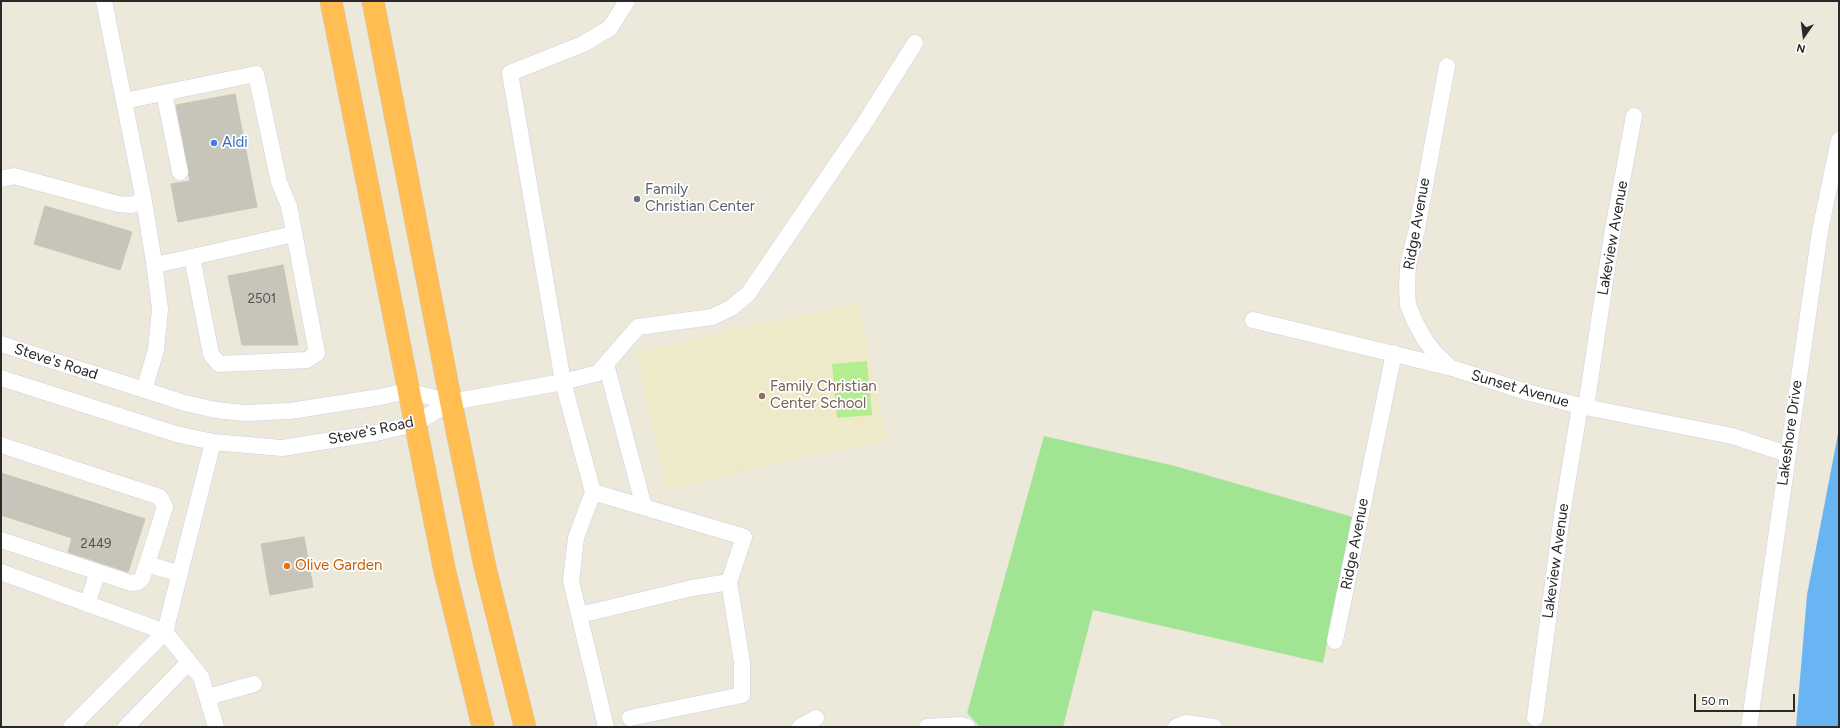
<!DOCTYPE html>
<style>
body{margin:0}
#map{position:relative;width:1840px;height:728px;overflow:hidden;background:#ece8da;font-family:Figtree,sans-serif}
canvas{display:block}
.frame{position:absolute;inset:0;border:2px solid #292929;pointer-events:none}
.north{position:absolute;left:1784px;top:16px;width:40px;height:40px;-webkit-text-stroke:3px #fff;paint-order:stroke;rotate:194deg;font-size:11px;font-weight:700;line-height:16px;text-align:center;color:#292929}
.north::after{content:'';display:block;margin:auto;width:14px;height:18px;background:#292929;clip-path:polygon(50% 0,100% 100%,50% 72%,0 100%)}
.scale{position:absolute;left:1694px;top:694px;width:101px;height:18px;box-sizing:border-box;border:2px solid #292929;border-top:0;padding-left:5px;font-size:12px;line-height:14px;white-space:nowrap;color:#292929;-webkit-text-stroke:3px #fff;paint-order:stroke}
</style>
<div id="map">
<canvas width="1840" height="728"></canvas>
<div class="frame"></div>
<div class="north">N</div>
<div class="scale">50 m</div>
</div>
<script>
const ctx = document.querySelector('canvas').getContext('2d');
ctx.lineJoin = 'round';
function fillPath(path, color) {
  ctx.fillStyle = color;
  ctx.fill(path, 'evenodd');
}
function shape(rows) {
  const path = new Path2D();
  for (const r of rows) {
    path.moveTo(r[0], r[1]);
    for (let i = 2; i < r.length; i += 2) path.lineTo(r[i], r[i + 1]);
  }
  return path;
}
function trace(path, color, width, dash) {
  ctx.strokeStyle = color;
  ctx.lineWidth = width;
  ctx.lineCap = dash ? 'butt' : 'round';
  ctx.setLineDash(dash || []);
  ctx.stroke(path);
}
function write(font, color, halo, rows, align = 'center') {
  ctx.font = font + ' Figtree,sans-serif';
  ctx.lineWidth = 3.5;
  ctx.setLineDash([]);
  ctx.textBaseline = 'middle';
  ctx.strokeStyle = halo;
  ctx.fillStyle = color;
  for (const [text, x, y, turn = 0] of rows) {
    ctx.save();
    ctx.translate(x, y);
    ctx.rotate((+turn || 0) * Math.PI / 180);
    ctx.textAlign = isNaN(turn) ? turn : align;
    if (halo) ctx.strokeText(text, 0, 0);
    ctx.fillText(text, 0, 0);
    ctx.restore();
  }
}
const education = shape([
 [857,303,888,439,667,489,636,352]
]);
const green = shape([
 [1044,436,1175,466,1353,517,1323,663,1093,610,1063,727,980,727,967,713]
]);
const pitch = shape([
 [867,361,872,415,837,418,832,364]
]);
const water = shape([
 [1839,429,1839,727,1796,727,1807,595]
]);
const building = shape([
 [235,94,257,207,178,222,171,184,190,181,176,105,235,94],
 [45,206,132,232,120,270,34,244,45,206],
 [283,265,298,345,242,345,228,276,283,265],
 [1,473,145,519,128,572,68,552,72,538,1,515,1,473],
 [304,537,313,587,270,595,261,544,304,537]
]);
const minor = shape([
 [104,1,144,201,154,262,160,309,156,350,144,390],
 [1447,66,1417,229,1408,265,1407,288,1408,305,1415,322,1425,340,1434,352,1449,366],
 [164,93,180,172],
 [124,101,256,74,279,182,289,206,317,353,307,360,219,364,211,354,192,257,294,234],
 [1,179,14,176,118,204,131,205,144,201],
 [155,265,192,257],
 [1253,320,1452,368,1523,391,1580,406,1732,436,1787,454],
 [1,344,185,403,216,410,245,413,290,411,380,397,407,391,451,402],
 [606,364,644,507],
 [1,378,176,434,213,442,282,448,376,433,414,424,451,402,563,382,598,373,638,327,712,317,731,308,748,294,864,124,915,43],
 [1586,407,1612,235,1634,116],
 [1,445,160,497,165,507,147,564,142,578,138,582,131,583,1,540],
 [593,492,744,537,729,582,742,662,742,695,630,718],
 [147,564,180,574],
 [1,572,165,632,201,677,216,727],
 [87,604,98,572],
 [580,615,692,588,729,582],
 [1335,641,1394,353],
 [208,697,254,684],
 [1535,718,1562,515,1580,406],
 [71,727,165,632,213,442],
 [126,727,189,662],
 [606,727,571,581,576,538,593,492,563,382,510,73,583,44,610,28,627,1],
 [800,727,816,718],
 [927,727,961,725,967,727],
 [1176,727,1186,723,1214,727],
 [1749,727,1820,231,1839,140]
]);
const highway = shape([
 [331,1,445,572,483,727],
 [373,1,451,402,485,567,525,727]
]);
const markers = [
 [214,143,4,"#3f7fe0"],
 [637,199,4,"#6b7280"],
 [762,396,4,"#8d6e63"],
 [287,566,4,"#e8710a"]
];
const numberNames = [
 ["2501",262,299],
 ["2449",96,544]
];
const shopNames = [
 ["Aldi",222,143]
];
const worshipNames = [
 ["Family",645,190],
 ["Christian Center",645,207]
];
const streetNames = [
 ["Ridge Avenue",1417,224,-80],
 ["Lakeview Avenue",1613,238,-80],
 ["Steve's Road",56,362,18],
 ["Sunset Avenue",1520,389,16],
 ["Steve's Road",371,431,-12],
 ["Lakeshore Drive",1790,433,-82],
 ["Ridge Avenue",1355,544,-79],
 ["Lakeview Avenue",1556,561,-82]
];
const educationNames = [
 ["Family Christian",770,387],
 ["Center School",770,404]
];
const foodNames = [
 ["Olive Garden",295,566]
];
fillPath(education, '#eee9c8');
fillPath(green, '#a1e594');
fillPath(pitch, '#b4ed8f');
fillPath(water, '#69b4f2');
fillPath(building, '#c7c4ba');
trace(building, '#c7c4b4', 1);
trace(minor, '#cfcfe3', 17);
trace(highway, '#ccc', 23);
trace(minor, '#fff', 16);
trace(highway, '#ffbd52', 22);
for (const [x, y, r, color] of markers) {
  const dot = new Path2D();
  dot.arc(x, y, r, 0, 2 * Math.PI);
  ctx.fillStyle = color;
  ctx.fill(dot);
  trace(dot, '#fff', 1.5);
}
write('13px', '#50504d', null, numberNames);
write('15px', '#366cbe', '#fff', shopNames, 'left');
write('15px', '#5b616d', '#fff', worshipNames, 'left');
write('15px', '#292929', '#fff', streetNames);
write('15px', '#785e54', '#fff', educationNames, 'left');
write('15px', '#c56008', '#fff', foodNames, 'left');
</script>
